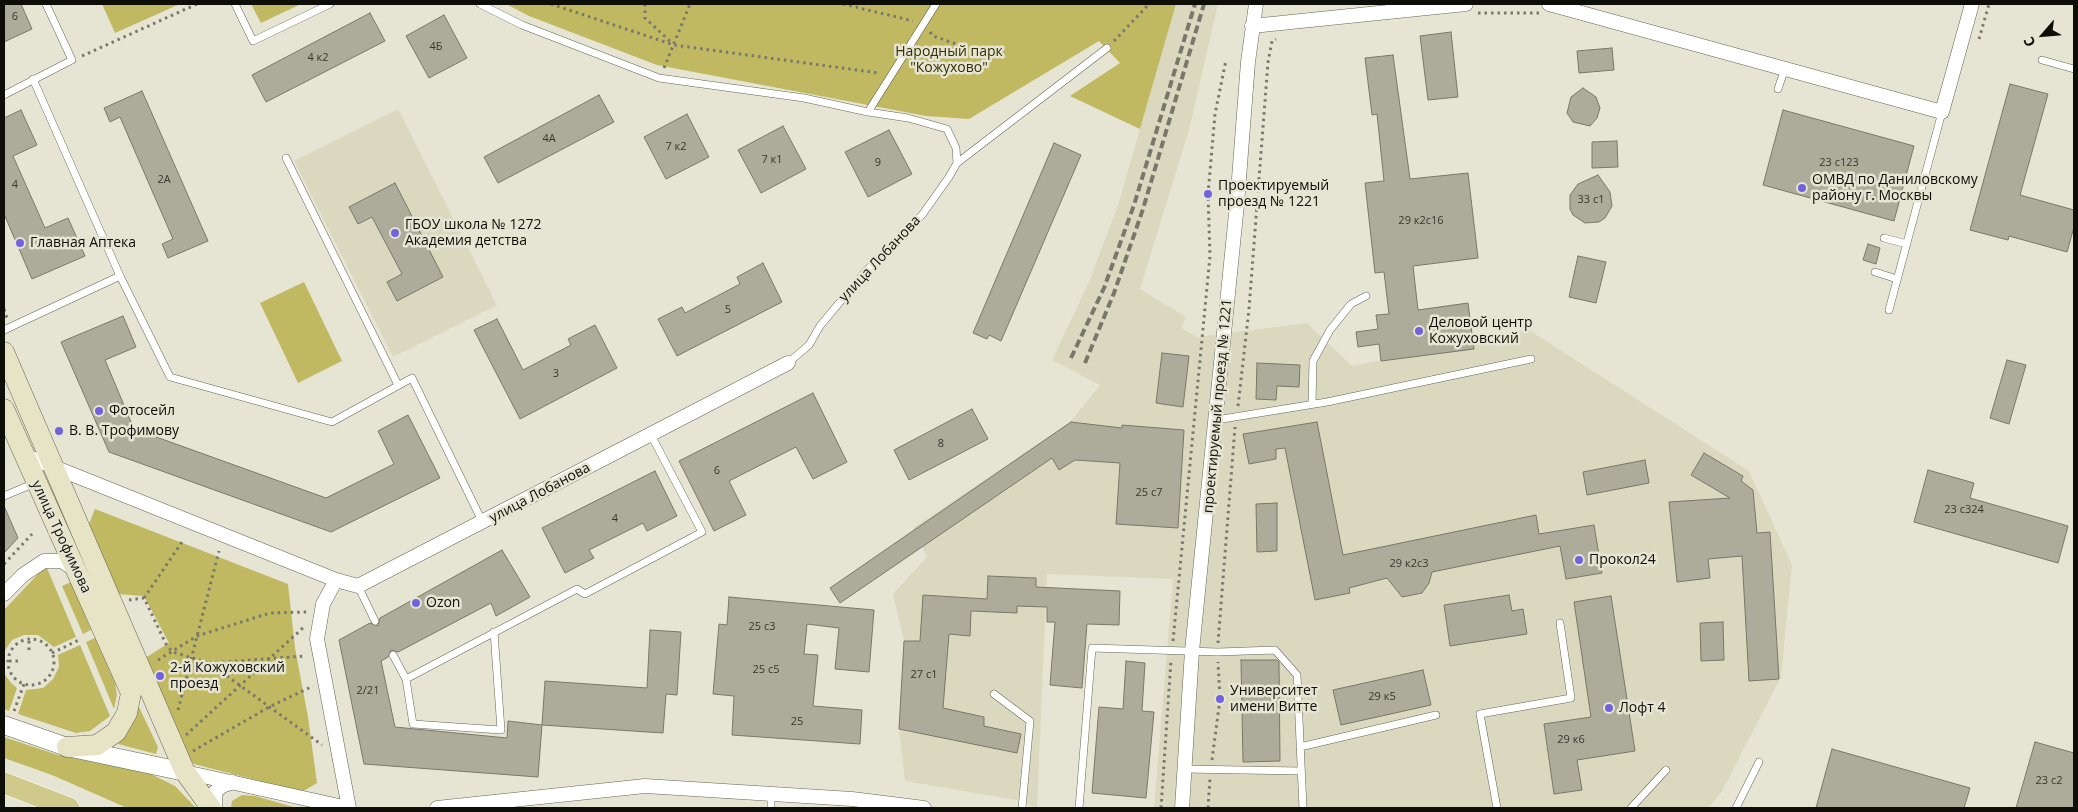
<!DOCTYPE html>
<meta charset="utf-8">
<style>
body{margin:0}
#map{position:relative;width:2078px;height:812px;overflow:hidden;background:#e6e5d3;font-family:"Open Sans",sans-serif}
canvas{display:block}
.frame{position:absolute;inset:0;border:5px solid #0e0e08;pointer-events:none}
.north{position:absolute;left:2018px;top:10px;width:50px;height:50px;-webkit-text-stroke:4px #e6e5d3;paint-order:stroke;rotate:243deg;font-size:14px;font-weight:700;line-height:20px;text-align:center;color:#0e0e08}
.north::after{content:'';display:block;margin:auto;width:18px;height:22px;background:#0e0e08;clip-path:polygon(50% 0,100% 100%,50% 72%,0 100%)}
</style>
<div id="map">
<canvas width="2078" height="812"></canvas>
<div class="frame"></div>
<div class="north">С</div>
</div>
<script>
const ctx = document.querySelector('canvas').getContext('2d');
ctx.lineJoin = 'round';
function fillPath(path, color) {
  ctx.fillStyle = color;
  ctx.fill(path, 'evenodd');
}
function shape(rows) {
  const path = new Path2D();
  for (const r of rows) {
    if (r.length === 3) {
      path.moveTo(r[0] + r[2], r[1]);
      path.arc(r[0], r[1], r[2], 0, 2 * Math.PI);
      continue;
    }
    path.moveTo(r[0], r[1]);
    for (let i = 2; i < r.length; i += 2) path.lineTo(r[i], r[i + 1]);
  }
  return path;
}
function trace(path, color, width, dash) {
  ctx.strokeStyle = color;
  ctx.lineWidth = width;
  ctx.lineCap = dash ? 'butt' : 'round';
  ctx.setLineDash(dash || []);
  ctx.stroke(path);
}
function write(font, color, halo, rows, align = 'center') {
  ctx.font = font + ' "Open Sans",sans-serif';
  ctx.lineWidth = 5;
  ctx.setLineDash([]);
  ctx.textBaseline = 'middle';
  ctx.strokeStyle = halo;
  ctx.fillStyle = color;
  for (const [text, x, y, turn = 0] of rows) {
    ctx.save();
    ctx.translate(x, y);
    ctx.rotate((+turn || 0) * Math.PI / 180);
    ctx.textAlign = isNaN(turn) ? turn : align;
    if (halo) ctx.strokeText(text, 0, 0);
    ctx.fillText(text, 0, 0);
    ctx.restore();
  }
}
const built = shape([
 [1176,4,1218,4,1189,130,1140,289,1186,317,1181,328,1197,337,1307,323,1352,366,1529,330,1749,471,1792,565,1781,677,1721,793,1708,808,1154,808,1173,579,1047,574,1037,808,1022,801,905,781,899,729,904,641,893,594,927,557,913,528,1070,422,1100,385,1052,360,1089,282,1119,202],
 [398,109,497,305,393,357,294,161]
]);
const green = shape([
 [102,4,180,4,115,33],
 [251,4,301,4,261,23],
 [506,4,1176,4,1140,129,1070,96,1120,63,1099,41,969,119,926,116,657,65,529,16],
 [304,282,342,361,298,383,260,303],
 [95,509,288,584,295,648,308,717,317,783,302,792,194,764,187,756,142,660,169,643,144,596,117,594,87,529],
 [47,568,76,637,54,647,38,635,24,635,12,640,4,652,4,610,40,572],
 [71,582,91,630,83,634,62,586],
 [95,638,115,683,117,695,114,709,86,642],
 [80,645,110,716,90,731,76,733,18,714,26,690,43,688,53,679,59,667,58,655],
 [4,673,11,683,17,688,9,711,4,709],
 [139,707,158,747,156,754,118,744,131,727],
 [4,737,58,755,149,773,175,786,196,808,127,808,52,775,4,758],
 [242,795,255,796,297,808,231,808,232,801]
]);
const building = shape([
 [4,4,21,4,32,29,4,42,4,4],
 [370,13,385,41,266,102,252,75,370,13],
 [444,15,467,58,429,78,406,36,444,15],
 [1451,32,1458,97,1428,100,1420,36,1451,32],
 [1612,48,1614,70,1579,73,1577,51,1612,48],
 [1393,55,1410,179,1468,173,1478,258,1413,266,1418,310,1468,303,1474,349,1381,361,1379,344,1358,347,1356,332,1378,329,1376,315,1389,314,1384,272,1375,273,1365,183,1384,181,1377,114,1372,115,1365,58,1393,55],
 [2010,84,2048,94,2020,195,2074,210,2074,227,2067,252,2009,236,2008,240,1970,230,2010,84],
 [1583,88,1596,97,1600,108,1597,118,1590,126,1573,122,1567,113,1571,97,1583,88],
 [142,91,208,241,168,258,162,244,173,239,120,117,110,122,104,108,142,91],
 [599,95,614,122,498,183,484,157,599,95],
 [21,110,37,145,13,156,45,228,68,218,85,256,32,279,4,214,4,118,21,110],
 [1783,110,1914,146,1894,221,1763,185,1783,110],
 [687,114,709,157,666,179,644,137,687,114],
 [783,126,806,169,761,193,738,150,783,126],
 [889,130,912,174,868,197,845,152,889,130],
 [1617,141,1618,167,1592,168,1592,142,1617,141],
 [1054,143,1081,155,1001,341,989,335,987,339,973,333,1054,143],
 [1598,175,1610,192,1612,206,1605,218,1599,222,1585,223,1573,215,1570,209,1570,195,1578,184,1598,175],
 [395,183,443,277,397,301,387,282,402,274,372,217,358,224,349,207,395,183],
 [1868,244,1880,248,1876,264,1863,260,1868,244],
 [1578,256,1606,262,1596,303,1569,297,1578,256],
 [763,263,782,302,677,356,658,319,682,307,685,313,740,284,737,277,763,263],
 [123,316,136,347,105,360,134,429,326,498,394,464,378,431,408,415,440,478,331,532,109,452,61,342,123,316],
 [497,319,523,370,571,345,568,339,595,325,617,368,520,419,474,330,497,319],
 [1162,353,1189,356,1183,407,1156,403,1162,353],
 [2007,360,2026,365,2009,424,1990,418,2007,360],
 [1257,363,1300,365,1299,387,1277,386,1276,400,1256,399,1257,363],
 [813,393,847,462,813,479,796,447,729,481,746,515,714,531,679,461,813,393],
 [972,409,988,439,909,480,894,450,972,409],
 [1071,422,1122,428,1122,425,1184,430,1178,528,1116,524,1120,463,1075,460,1059,470,1052,458,840,603,830,588,1071,422],
 [1317,422,1343,555,1536,515,1539,534,1594,525,1602,573,1566,579,1560,546,1432,572,1429,583,1422,593,1402,597,1387,578,1349,588,1350,593,1315,600,1285,448,1276,449,1276,459,1249,464,1243,434,1317,422],
 [1704,453,1743,476,1741,481,1753,490,1757,533,1770,532,1779,679,1749,681,1742,556,1708,559,1710,578,1677,582,1669,502,1730,498,1691,475,1704,453],
 [1645,460,1649,483,1587,495,1583,472,1645,460],
 [1928,470,1974,483,1970,498,2068,526,2058,563,1914,522,1928,470],
 [655,471,677,516,647,531,643,523,589,550,594,558,565,573,542,528,655,471],
 [1277,503,1277,551,1257,552,1256,504,1277,503],
 [4,506,18,538,4,553,4,506],
 [502,550,530,597,496,616,491,603,398,652,391,650,388,657,381,661,395,727,507,738,508,721,542,725,538,777,364,764,339,640,370,623,378,626,380,618,502,550],
 [988,576,1036,578,1036,587,1120,591,1119,625,1087,624,1082,688,1050,685,1055,622,1047,622,1047,607,1017,606,1017,613,971,611,970,636,949,634,943,708,984,717,984,726,1021,734,1017,753,899,729,904,641,920,641,923,595,987,599,988,576],
 [1509,595,1512,611,1523,609,1527,634,1450,646,1444,605,1509,595],
 [1611,596,1635,751,1577,760,1582,790,1554,794,1544,724,1591,717,1574,602,1611,596],
 [729,597,874,610,869,672,835,669,839,628,807,624,804,654,818,655,813,706,862,710,860,744,732,735,734,696,713,694,719,624,727,625,729,597],
 [1723,622,1724,660,1701,661,1700,623,1723,622],
 [650,630,681,632,677,695,666,694,663,733,542,725,545,681,647,688,650,630],
 [1241,660,1277,660,1279,662,1280,761,1243,762,1241,660],
 [1126,661,1145,663,1142,711,1154,712,1146,798,1092,793,1099,707,1123,709,1126,661],
 [1423,670,1431,705,1341,725,1333,690,1423,670],
 [2035,742,2074,753,2074,808,2016,808,2035,742],
 [1832,749,1970,788,1964,808,1816,808,1832,749]
]);
const path = shape([
 [551,4,674,45,879,73],
 [645,4,645,18,672,43],
 [843,4,913,21],
 [1478,13,1539,13],
 [930,32,933,36,959,45],
 [1979,39,1989,4],
 [1114,41,1149,4],
 [82,56,197,4],
 [664,68,690,4],
 [4,309,7,318],
 [1238,406,1249,309,1268,62,1272,41,1276,39],
 [4,564,32,534],
 [144,598,184,539],
 [129,600,144,598,167,646,173,652,209,663,322,745],
 [31,662,23],
 [1173,641,1210,256,1208,194,1215,114,1226,60],
 [1218,643,1235,427],
 [29,650,29,639],
 [52,653,81,639],
 [158,660,197,636,270,613,307,612],
 [9,661,18,661],
 [209,663,305,656],
 [178,710,219,551],
 [14,711,24,684],
 [186,735,305,626],
 [193,751,269,707,313,686],
 [1212,760,1220,699,1218,662],
 [1161,808,1171,660],
 [1208,808,1210,778]
]);
const service = shape([
 [235,4,253,41,330,4],
 [480,4,522,25,659,78,804,98,868,112,908,118,947,129,956,148,957,163,949,177,922,215,864,273,820,326,809,345,788,363],
 [2042,60,2074,69],
 [33,79,120,276],
 [1778,89,1785,68],
 [4,95,72,60,46,4],
 [868,112,936,4],
 [286,158,398,385],
 [957,163,1107,48],
 [1884,238,1907,244],
 [1875,272,1897,279],
 [1889,310,1942,112],
 [4,330,120,276,170,377,332,422,412,378,483,523],
 [1312,404,1313,361,1330,330,1351,304,1366,296],
 [1216,420,1327,402,1531,359],
 [4,496,35,483],
 [358,586,375,621],
 [393,655,406,679,577,589,585,594,702,532,651,435],
 [406,679,413,724,501,730,494,632],
 [994,694,1030,721,1022,808],
 [1300,747,1436,715],
 [1184,769,1301,771],
 [771,794,771,808],
 [1079,808,1092,648,1218,652,1275,650,1297,675,1303,808],
 [1497,808,1480,714,1571,698,1560,623],
 [1631,808,1666,770],
 [1736,808,1759,762]
]);
const minor = shape([
 [1549,4,1942,112,1972,4],
 [1252,26,1466,4],
 [24,455,336,580,358,586,788,363],
 [336,580,323,604,317,639,349,808],
 [4,594,23,575,44,561,62,561,75,570],
 [185,772,348,808],
 [215,808,215,792,222,786,233,782],
 [437,808,645,786,852,799,924,808],
 [1182,808,1192,651,1237,204,1248,62,1256,4]
]);
const tertiary = shape([
 [4,725,67,747,185,772]
]);
const secondary = shape([
 [4,352,185,772,211,808],
 [4,409,131,693,127,713,116,732,97,745,67,747]
]);
const primary = shape([
 [4,783,69,808]
]);
const rail = shape([
 [1071,358,1104,288,1134,205,1195,4],
 [1085,363,1114,293,1143,209,1204,4]
]);
const markers = [
 [1802,188,5,"#7163de"],
 [1208,194,5,"#7163de"],
 [395,233,5,"#7163de"],
 [20,243,5,"#7163de"],
 [1419,331,5,"#7163de"],
 [99,411,5,"#7163de"],
 [59,431,5,"#7163de"],
 [1579,560,5,"#7163de"],
 [416,603,5,"#7163de"],
 [160,676,5,"#7163de"],
 [1220,699,5,"#7163de"],
 [1609,708,5,"#7163de"]
];
const numberNames = [
 ["6",15,17],
 ["4Б",436,47],
 ["4 к2",318,58],
 ["4А",549,139],
 ["7 к2",676,147],
 ["7 к1",772,160],
 ["9",878,163],
 ["23 с123",1839,163],
 ["2А",164,180],
 ["4",15,185],
 ["33 с1",1591,200],
 ["29 к2с16",1421,221],
 ["5",728,310],
 ["3",556,374],
 ["8",941,444],
 ["6",717,471],
 ["25 с7",1149,493],
 ["23 с324",1964,510],
 ["4",615,519],
 ["29 к2с3",1409,564],
 ["25 с3",762,627],
 ["25 с5",766,670],
 ["27 с1",924,675],
 ["2/21",368,691],
 ["29 к5",1382,697],
 ["25",797,722],
 ["29 к6",1571,740],
 ["23 с2",2049,781]
];
const parkNames = [
 ["Народный парк",949,52],
 ["\"Кожухово\"",949,68]
];
const poiNames = [
 ["ОМВД по Даниловскому",1812,180],
 ["району г. Москвы",1812,196],
 ["Проектируемый",1218,186],
 ["проезд № 1221",1218,202],
 ["ГБОУ школа № 1272",405,225],
 ["Академия детства",405,241],
 ["Главная Аптека",30,243],
 ["Деловой центр",1429,323],
 ["Кожуховский",1429,339],
 ["Фотосейл",109,411],
 ["В. В. Трофимову",69,431],
 ["Прокол24",1589,560],
 ["Ozon",426,603],
 ["2-й Кожуховский",170,668],
 ["проезд",170,684],
 ["Университет",1230,691],
 ["имени Витте",1230,707],
 ["Лофт 4",1619,708]
];
const streetNames = [
 ["улица Лобанова",880,259,-47],
 ["проектируемый проезд № 1221",1218,406,-85],
 ["улица Лобанова",540,493,-28],
 ["улица Трофимова",61,537,65]
];
fillPath(built, '#dad9c0');
fillPath(green, '#c0b961');
fillPath(building, '#adac9b');
trace(building, '#797868', 1);
trace(service, '#666556', 8);
trace(minor, '#666556', 15);
trace(tertiary, '#666556', 19);
trace(secondary, '#666556', 21);
trace(primary, '#fff', 22);
trace(path, '#79786c', 3, [2.5, 4]);
trace(service, '#fff', 7);
trace(minor, '#fff', 14);
trace(tertiary, '#fff', 18);
trace(secondary, '#e7e4c6', 20);
trace(primary, '#cfca8c', 21);
trace(rail, '#78776b', 4, [8, 4]);
for (const [x, y, r, color] of markers) {
  const dot = new Path2D();
  dot.arc(x, y, r, 0, 2 * Math.PI);
  ctx.fillStyle = color;
  ctx.fill(dot);
  trace(dot, '#e6e5d3', 2);
}
write('11px', '#36362d', null, numberNames);
write('14px', '#332f00', '#e6e5d3', parkNames);
write('14px', '#0e0e08', '#e6e5d3', poiNames, 'left');
write('14px', '#0e0e08', '#e6e5d3', streetNames);
</script>
